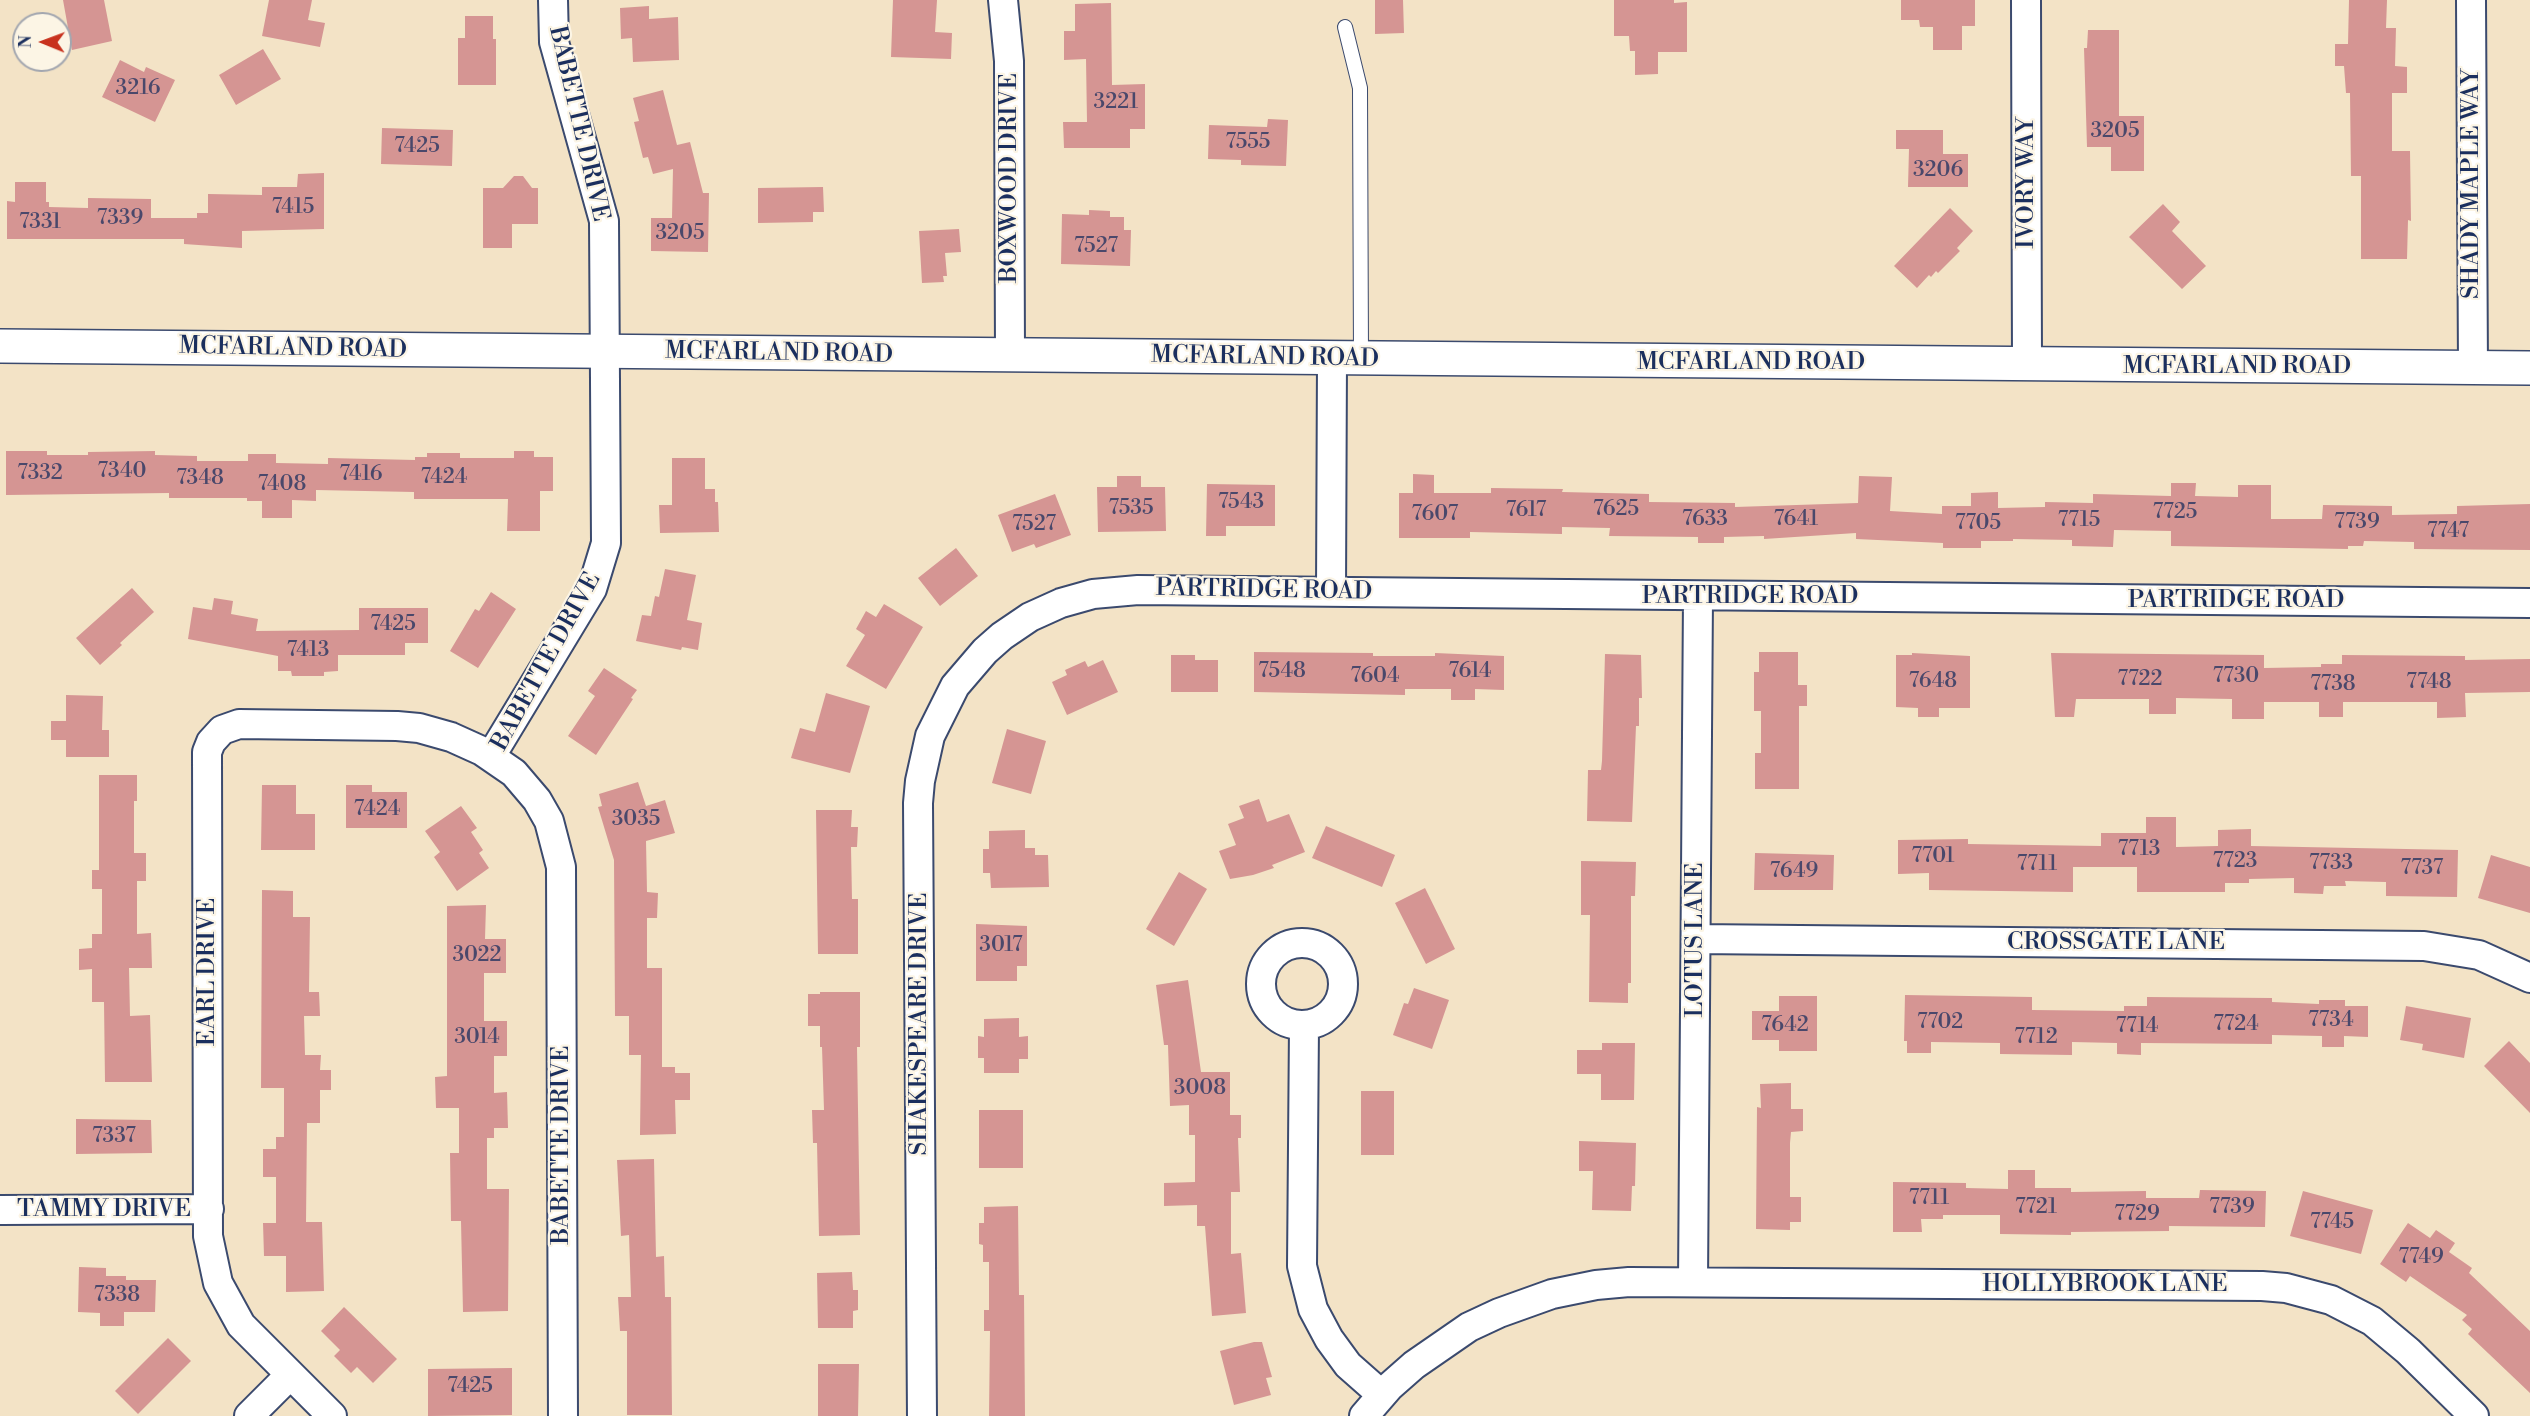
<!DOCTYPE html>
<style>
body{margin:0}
#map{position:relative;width:2530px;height:1416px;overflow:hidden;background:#f3e3c6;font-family:"Libre Bodoni",serif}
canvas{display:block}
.north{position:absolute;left:12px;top:12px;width:60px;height:60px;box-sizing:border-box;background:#fcf5e5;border:2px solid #a2a6af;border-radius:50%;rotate:271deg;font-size:16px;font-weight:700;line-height:24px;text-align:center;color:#1b2f5e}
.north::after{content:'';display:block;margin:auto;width:21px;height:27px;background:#c8321e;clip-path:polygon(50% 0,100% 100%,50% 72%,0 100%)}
</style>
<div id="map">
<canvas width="2530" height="1416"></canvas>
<div class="north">N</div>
</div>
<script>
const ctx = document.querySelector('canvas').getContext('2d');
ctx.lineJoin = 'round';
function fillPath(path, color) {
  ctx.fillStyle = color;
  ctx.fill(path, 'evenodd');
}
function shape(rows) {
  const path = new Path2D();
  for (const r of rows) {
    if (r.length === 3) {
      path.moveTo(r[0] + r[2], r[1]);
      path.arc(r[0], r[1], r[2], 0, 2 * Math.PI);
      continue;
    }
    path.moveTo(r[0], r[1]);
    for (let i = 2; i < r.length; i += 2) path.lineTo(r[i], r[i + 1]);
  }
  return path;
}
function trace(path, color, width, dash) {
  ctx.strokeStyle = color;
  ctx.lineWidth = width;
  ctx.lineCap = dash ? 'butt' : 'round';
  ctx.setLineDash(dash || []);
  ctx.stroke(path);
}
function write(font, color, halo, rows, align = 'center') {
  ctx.font = font + ' "Libre Bodoni",serif';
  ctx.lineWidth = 4.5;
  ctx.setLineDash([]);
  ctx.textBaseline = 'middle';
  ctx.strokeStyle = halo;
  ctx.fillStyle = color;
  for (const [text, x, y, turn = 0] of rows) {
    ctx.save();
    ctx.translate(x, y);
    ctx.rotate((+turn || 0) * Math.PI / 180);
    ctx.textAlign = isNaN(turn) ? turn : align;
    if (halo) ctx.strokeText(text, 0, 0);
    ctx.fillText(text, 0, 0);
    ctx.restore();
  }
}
const building = shape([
 [63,0,104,0,112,41,72,50],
 [269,0,312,0,308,20,325,23,320,47,262,36],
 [893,0,937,0,935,32,952,33,951,59,891,57],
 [1375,0,1403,0,1404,33,1375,34],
 [1614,0,1674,0,1674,3,1687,2,1687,52,1658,52,1658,74,1635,75,1635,51,1630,51,1629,36,1614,36],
 [1901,0,1975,0,1975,26,1962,26,1962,50,1933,50,1933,27,1920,27,1919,20,1901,20],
 [2349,0,2387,0,2386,28,2396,28,2395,66,2407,67,2407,93,2392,93,2392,151,2410,151,2411,221,2408,220,2407,259,2361,259,2361,176,2351,176,2350,93,2346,93,2344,66,2335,66,2335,44,2348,44],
 [1111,3,1112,85,1145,84,1145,129,1130,129,1130,148,1064,148,1063,122,1087,122,1086,59,1064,60,1064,31,1075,31,1075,4],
 [649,6,649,19,678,17,679,60,633,62,632,38,621,39,620,8],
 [465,16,493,16,493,39,496,39,496,85,458,85,458,38,465,38],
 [2088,30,2119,30,2119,116,2144,116,2144,171,2111,171,2111,147,2087,147,2084,48,2087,48],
 [263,49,281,79,236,105,219,75],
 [120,60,144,72,146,67,175,80,155,122,102,97],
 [663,90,677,145,690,142,703,193,709,193,708,252,651,251,651,218,672,218,673,169,653,174,648,157,643,158,634,122,639,121,633,98],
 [1268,119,1288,120,1286,166,1241,165,1241,160,1208,159,1209,125,1267,127],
 [382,128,453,130,452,166,381,164],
 [1896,130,1943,130,1943,154,1968,154,1968,187,1908,187,1909,149,1896,149],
 [324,173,324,229,242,231,242,248,184,244,184,239,7,239,7,201,15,202,15,182,46,182,46,202,49,202,49,207,88,208,88,198,151,199,151,218,197,218,197,213,208,213,208,194,262,195,262,187,297,187,298,174],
 [514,176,523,176,532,188,538,188,538,224,512,224,512,248,483,248,483,188,503,188],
 [823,187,824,212,813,212,813,222,758,223,758,188],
 [2163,204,2180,222,2172,231,2206,266,2182,289,2129,237],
 [1950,208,1973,231,1957,248,1960,251,1938,273,1936,271,1931,277,1929,275,1917,288,1894,266],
 [1089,210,1110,211,1110,217,1124,217,1124,230,1131,230,1130,266,1061,264,1062,214,1089,215],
 [959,229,961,252,945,253,947,276,943,276,944,282,922,283,919,231],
 [6,451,47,451,47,455,88,455,88,452,155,451,155,455,197,456,197,461,248,461,248,454,276,454,276,463,328,464,328,458,415,460,415,457,427,457,427,453,460,453,460,458,514,458,514,451,534,451,534,457,553,457,553,491,540,491,540,531,507,531,508,499,414,499,414,492,316,490,316,501,292,500,292,518,262,518,262,501,247,501,247,498,169,498,169,493,6,495],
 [672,458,705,458,705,489,715,489,715,502,718,502,719,532,660,533,659,505,672,505],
 [1413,474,1434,475,1434,493,1491,493,1491,488,1563,489,1562,492,1649,494,1649,502,1735,503,1735,507,1858,503,1859,476,1892,477,1890,511,1942,514,1942,506,1971,506,1971,493,1998,492,1998,508,2045,507,2045,502,2093,503,2093,494,2171,496,2171,483,2196,483,2195,496,2238,497,2238,485,2271,485,2271,519,2322,519,2323,505,2392,506,2392,515,2457,514,2457,506,2530,504,2530,550,2414,549,2414,542,2364,541,2363,546,2348,546,2348,549,2171,546,2171,531,2114,530,2113,547,2072,546,2072,540,2013,539,2013,541,1981,541,1981,548,1943,548,1943,543,1856,539,1856,533,1764,539,1764,536,1724,537,1724,543,1698,543,1698,537,1609,536,1610,528,1562,527,1562,534,1470,532,1470,538,1399,538,1399,493,1413,493],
 [1117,476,1141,476,1141,487,1165,487,1166,531,1098,532,1097,487,1117,487],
 [1207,484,1275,485,1275,526,1226,526,1226,536,1206,536],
 [1055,494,1071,535,1036,548,1034,544,1012,552,998,515],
 [956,548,978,576,940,606,918,578],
 [665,569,696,575,687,620,702,623,698,650,682,647,681,650,636,641,642,615,651,616,655,596,659,597],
 [132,588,154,612,120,643,122,645,100,665,76,638],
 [491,592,516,609,478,668,450,651,475,609,479,611],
 [214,598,233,601,231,614,258,619,256,631,359,630,359,608,428,608,428,643,405,643,405,655,338,655,338,671,324,672,324,676,292,676,291,671,278,671,278,656,188,639,193,607,212,610],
 [884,604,923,627,886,689,846,666,865,635,856,629,866,611,876,617],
 [1254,652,1373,653,1373,656,1435,656,1435,653,1504,656,1504,690,1475,689,1475,700,1451,700,1451,689,1405,689,1405,695,1254,692],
 [1759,652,1798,652,1798,685,1807,685,1807,706,1799,706,1799,789,1755,789,1755,753,1761,753,1761,711,1754,711,1754,672,1759,672],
 [1912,653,1970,656,1970,708,1939,708,1939,717,1918,717,1918,708,1896,707,1896,655,1912,655],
 [2051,653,2264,655,2264,668,2321,667,2321,664,2342,664,2342,655,2465,656,2465,660,2530,659,2530,692,2465,693,2466,717,2437,718,2437,702,2343,702,2343,717,2319,717,2319,702,2264,702,2264,719,2232,719,2232,699,2176,698,2176,714,2149,714,2149,699,2076,699,2074,717,2055,717],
 [1605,654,1641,655,1642,698,1639,698,1639,726,1636,726,1632,822,1587,821,1588,770,1601,770,1602,761],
 [1171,655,1195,655,1195,660,1218,660,1218,692,1171,692],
 [1103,660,1118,692,1067,715,1052,682,1067,675,1065,670,1085,661,1088,667],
 [604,668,637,690,631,698,633,699,596,755,568,736,595,696,588,691],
 [826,693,870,706,850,773,791,758,800,728,815,732],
 [66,695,103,696,102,730,109,730,109,757,66,757,66,740,51,740,51,721,66,721],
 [1007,729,1046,741,1031,794,992,783],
 [99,775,137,775,137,801,134,801,134,853,146,853,146,881,137,881,137,934,151,933,152,968,129,968,130,1016,150,1015,152,1082,105,1082,104,1002,92,1002,92,969,79,970,79,949,92,948,92,934,102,934,102,889,92,889,92,870,99,870],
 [638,782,646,806,665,800,675,833,646,841,647,892,658,893,657,918,647,918,647,968,662,968,662,1067,675,1067,675,1073,690,1073,690,1100,675,1100,676,1134,640,1135,641,1055,629,1055,629,1016,615,1016,614,860,598,807,602,806,599,794],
 [262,785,296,785,296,814,315,814,315,850,261,850],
 [346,785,372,785,372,792,407,792,407,828,346,828],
 [1259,799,1267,822,1289,814,1305,852,1272,865,1274,868,1253,875,1230,879,1219,851,1236,845,1228,824,1244,818,1239,806],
 [461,806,477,828,471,832,483,850,479,853,489,868,457,891,434,857,440,852,425,831],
 [816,810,852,810,851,827,858,827,857,847,851,847,852,899,858,899,858,954,818,954],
 [2146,817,2176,817,2176,847,2218,846,2218,830,2251,829,2251,846,2458,850,2457,897,2386,896,2386,882,2345,881,2346,886,2324,886,2323,894,2294,893,2294,878,2249,879,2249,883,2225,883,2225,892,2137,892,2137,867,2073,867,2073,892,1929,890,1929,873,1898,874,1898,840,1968,839,1968,844,2101,846,2101,833,2146,833],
 [1326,826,1395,855,1382,887,1312,858],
 [1025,830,1025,848,1035,848,1035,855,1048,855,1049,887,991,888,990,873,983,873,983,849,989,849,989,831],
 [1755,853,1834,855,1833,890,1754,890],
 [2491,855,2530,867,2530,913,2478,898],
 [1581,861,1636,862,1635,896,1631,896,1631,983,1628,983,1628,1003,1589,1002,1590,915,1581,915],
 [1179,872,1207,889,1174,946,1146,929],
 [1425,888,1455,949,1426,964,1395,903],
 [262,890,293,891,293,917,310,917,309,992,319,992,320,1016,304,1016,305,1055,321,1055,320,1070,331,1070,331,1090,320,1090,320,1123,307,1123,306,1222,322,1222,324,1291,286,1292,286,1256,264,1256,263,1223,276,1223,276,1177,263,1177,263,1149,276,1149,276,1137,284,1137,284,1088,261,1088],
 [486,905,485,939,506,939,506,973,484,973,484,1021,507,1021,507,1056,494,1056,494,1093,507,1092,508,1128,494,1128,494,1138,487,1138,487,1189,509,1189,508,1311,463,1312,461,1221,451,1221,450,1153,459,1153,459,1108,436,1108,435,1077,447,1076,447,906],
 [976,924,1027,926,1027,966,1017,966,1017,981,976,981],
 [1188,980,1201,1072,1230,1072,1230,1115,1241,1115,1241,1138,1238,1138,1240,1192,1231,1192,1231,1254,1241,1253,1246,1313,1212,1316,1205,1226,1197,1226,1197,1205,1164,1206,1164,1183,1195,1182,1195,1135,1189,1135,1189,1105,1170,1106,1168,1045,1164,1045,1156,985],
 [1414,988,1449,1000,1432,1049,1393,1035,1404,1003,1408,1004],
 [820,992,860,992,860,1047,857,1047,860,1235,819,1236,817,1143,813,1143,812,1110,824,1110,822,1047,820,1047,820,1026,808,1026,808,994,820,994],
 [1905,995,2032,997,2032,1010,2124,1011,2124,1006,2147,1006,2147,997,2272,998,2272,1002,2319,1004,2319,1000,2345,1000,2345,1006,2368,1006,2368,1037,2344,1036,2344,1047,2322,1047,2322,1036,2272,1035,2272,1044,2141,1043,2141,1055,2117,1054,2117,1043,2072,1042,2072,1055,2000,1054,2000,1043,1931,1042,1931,1053,1907,1053,1907,1041,1904,1041],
 [1779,996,1817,996,1817,1051,1779,1051,1779,1040,1752,1040,1752,1011,1779,1011],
 [2406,1006,2471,1018,2464,1058,2422,1050,2423,1044,2400,1040],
 [1019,1018,1019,1037,1028,1036,1028,1059,1019,1059,1019,1073,984,1073,984,1058,978,1058,978,1036,984,1037,984,1019],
 [2509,1041,2530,1063,2530,1113,2484,1066],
 [1602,1043,1635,1043,1634,1100,1601,1100,1601,1074,1577,1074,1577,1050,1602,1050],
 [1791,1083,1791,1109,1803,1109,1803,1131,1791,1132,1790,1143,1790,1197,1801,1197,1801,1222,1790,1222,1790,1230,1756,1229,1757,1107,1761,1108,1760,1084],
 [1361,1091,1394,1091,1394,1155,1361,1155],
 [979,1110,1023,1110,1023,1168,979,1168],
 [76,1119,151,1120,152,1153,76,1154],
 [1579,1141,1636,1143,1635,1186,1632,1186,1631,1211,1592,1210,1593,1171,1579,1171],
 [654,1159,656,1257,664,1256,665,1297,671,1297,672,1415,627,1415,627,1331,620,1331,618,1297,631,1297,629,1235,621,1236,617,1160],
 [2008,1170,2035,1170,2035,1188,2071,1188,2071,1192,2146,1191,2146,1198,2199,1198,2200,1190,2266,1191,2265,1227,2169,1226,2169,1231,2071,1232,2071,1235,2000,1234,2000,1215,1943,1215,1943,1219,1921,1219,1922,1232,1893,1232,1893,1182,1966,1183,1966,1188,2008,1189],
 [2303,1191,2373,1210,2361,1254,2290,1236],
 [1018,1206,1019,1295,1024,1295,1025,1416,989,1416,990,1331,984,1331,984,1310,989,1310,989,1262,983,1262,983,1245,979,1244,979,1223,984,1223,984,1207],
 [2408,1223,2430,1238,2436,1230,2455,1243,2449,1252,2472,1268,2469,1273,2530,1331,2530,1393,2468,1334,2472,1329,2462,1320,2467,1315,2410,1276,2406,1282,2380,1264],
 [79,1267,106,1268,106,1276,126,1276,126,1280,156,1280,155,1312,124,1312,124,1326,100,1326,100,1313,78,1312],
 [852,1272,853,1290,858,1290,858,1310,853,1311,853,1328,818,1328,817,1273],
 [344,1307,397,1359,373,1383,357,1367,351,1373,334,1356,340,1350,321,1331],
 [168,1338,191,1361,138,1414,115,1391],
 [1254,1342,1262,1342,1272,1377,1266,1378,1271,1395,1234,1405,1220,1351],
 [818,1364,859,1364,858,1416,818,1416],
 [512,1368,512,1415,428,1416,428,1369]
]);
const lane = shape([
 [1345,27,1360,88,1361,359]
]);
const street = shape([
 [1003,0,1009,61,1010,356],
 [2026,0,2027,365],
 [2471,0,2473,367],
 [1331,592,1332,359],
 [491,756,592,589,606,543,604,221,554,42,553,0],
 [1696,939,2424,946,2479,955,2530,978],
 [1302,984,41],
 [1304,1026,1302,1266,1313,1309,1329,1339,1348,1365,1382,1395],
 [0,1210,209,1209],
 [1693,1282,1698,597],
 [249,1416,290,1375],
 [332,1416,241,1325,218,1283,208,1236,207,752,211,742,222,730,239,724,397,726,419,728,451,737,482,751,514,773,537,800,549,821,561,867,563,1416],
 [922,1416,918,803,920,781,930,736,955,686,985,651,1002,636,1030,617,1061,603,1093,594,1138,590,2530,603],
 [1364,1416,1389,1387,1414,1365,1469,1327,1499,1313,1552,1294,1596,1285,1629,1282,2262,1286,2286,1288,2331,1300,2372,1321,2408,1351,2474,1416]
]);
const secondary = shape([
 [0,346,2530,368]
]);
const numberNames = [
 ["3216",138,89],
 ["3221",1116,103],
 ["3205",2115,132],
 ["7555",1248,143],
 ["7425",417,147],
 ["3206",1938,171],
 ["7415",293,208],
 ["7339",120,219],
 ["7331",40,223],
 ["3205",680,234],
 ["7527",1096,247],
 ["7340",122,472],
 ["7332",40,474],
 ["7416",361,475],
 ["7424",444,478],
 ["7348",200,479],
 ["7408",282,485],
 ["7543",1241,503],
 ["7535",1131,509],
 ["7625",1616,510],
 ["7617",1526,511],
 ["7725",2175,513],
 ["7607",1435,515],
 ["7633",1705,520],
 ["7641",1796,520],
 ["7715",2079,521],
 ["7739",2357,523],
 ["7705",1978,524],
 ["7527",1034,525],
 ["7747",2448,532],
 ["7425",393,625],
 ["7413",308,651],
 ["7548",1282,672],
 ["7614",1470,672],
 ["7604",1375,677],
 ["7730",2236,677],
 ["7722",2140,680],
 ["7648",1933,682],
 ["7748",2429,683],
 ["7738",2333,685],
 ["7424",377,810],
 ["3035",636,820],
 ["7713",2139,850],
 ["7701",1933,857],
 ["7723",2235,862],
 ["7733",2331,864],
 ["7711",2037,865],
 ["7737",2422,869],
 ["7649",1794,872],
 ["3017",1001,946],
 ["3022",477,956],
 ["7734",2331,1021],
 ["7702",1940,1023],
 ["7724",2236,1025],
 ["7642",1785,1026],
 ["7714",2137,1027],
 ["3014",477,1038],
 ["7712",2036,1038],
 ["3008",1200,1089],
 ["7337",114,1137],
 ["7711",1929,1199],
 ["7721",2036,1208],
 ["7739",2232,1208],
 ["7729",2137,1215],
 ["7745",2332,1223],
 ["7749",2421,1258],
 ["7338",117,1296],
 ["7425",470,1387]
];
const streetNames = [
 ["BABETTE DRIVE",578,124,77],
 ["BOXWOOD DRIVE",1010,178,-90],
 ["IVORY WAY",2027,183,-90],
 ["SHADY MAPLE WAY",2472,184,-90],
 ["MCFARLAND ROAD",293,349,1],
 ["MCFARLAND ROAD",779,354,1],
 ["MCFARLAND ROAD",1265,358,1],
 ["MCFARLAND ROAD",1751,363],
 ["MCFARLAND ROAD",2237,367],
 ["PARTRIDGE ROAD",1264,591,1],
 ["PARTRIDGE ROAD",1750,597],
 ["PARTRIDGE ROAD",2236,601],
 ["BABETTE DRIVE",547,662,-61],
 ["LOTUS LANE",1696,940,-90],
 ["CROSSGATE LANE",2116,943],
 ["EARL DRIVE",208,972,-90],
 ["SHAKESPEARE DRIVE",920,1024,-90],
 ["BABETTE DRIVE",562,1145,-90],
 ["TAMMY DRIVE",104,1210],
 ["HOLLYBROOK LANE",2105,1285]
];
fillPath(building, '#d59593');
trace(lane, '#3b4a6e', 16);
trace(street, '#3b4a6e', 32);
trace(secondary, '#3b4a6e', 36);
trace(lane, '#fff', 14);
trace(street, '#fff', 28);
trace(secondary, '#fff', 33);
write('21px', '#4a486b', null, numberNames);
write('24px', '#1b2f5e', '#fcf5e5', streetNames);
</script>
